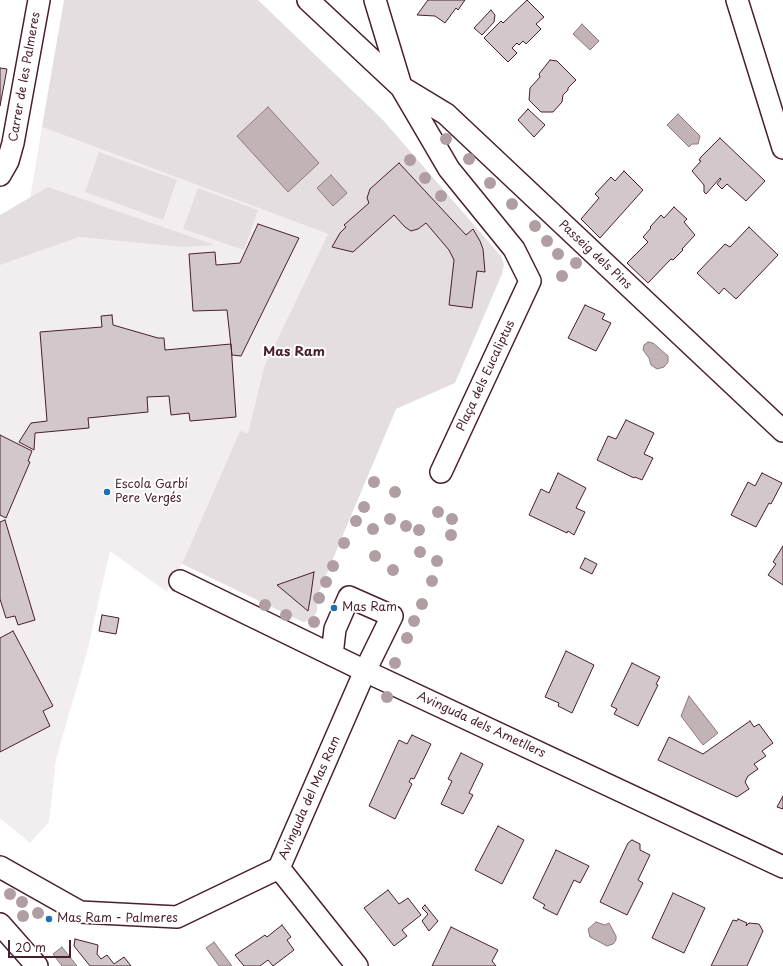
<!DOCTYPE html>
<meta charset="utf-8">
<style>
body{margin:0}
#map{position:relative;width:783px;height:966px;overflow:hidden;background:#fff;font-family:"Playpen Sans",sans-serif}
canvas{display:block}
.scale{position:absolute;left:8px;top:940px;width:63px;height:18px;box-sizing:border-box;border:2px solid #4a1f2b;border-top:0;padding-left:5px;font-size:12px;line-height:14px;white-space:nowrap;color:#4a1f2b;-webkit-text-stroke:3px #fff;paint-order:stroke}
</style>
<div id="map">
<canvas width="783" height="966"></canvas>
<div class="scale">20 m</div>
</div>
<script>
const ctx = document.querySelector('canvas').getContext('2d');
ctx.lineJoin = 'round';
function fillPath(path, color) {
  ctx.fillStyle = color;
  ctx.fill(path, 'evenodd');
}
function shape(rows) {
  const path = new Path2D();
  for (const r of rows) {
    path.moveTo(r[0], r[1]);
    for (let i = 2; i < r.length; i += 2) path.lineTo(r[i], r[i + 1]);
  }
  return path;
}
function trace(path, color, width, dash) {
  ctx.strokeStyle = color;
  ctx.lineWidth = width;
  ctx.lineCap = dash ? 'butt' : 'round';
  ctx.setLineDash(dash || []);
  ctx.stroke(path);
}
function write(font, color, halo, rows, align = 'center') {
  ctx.font = font + ' "Playpen Sans",sans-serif';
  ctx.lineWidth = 4;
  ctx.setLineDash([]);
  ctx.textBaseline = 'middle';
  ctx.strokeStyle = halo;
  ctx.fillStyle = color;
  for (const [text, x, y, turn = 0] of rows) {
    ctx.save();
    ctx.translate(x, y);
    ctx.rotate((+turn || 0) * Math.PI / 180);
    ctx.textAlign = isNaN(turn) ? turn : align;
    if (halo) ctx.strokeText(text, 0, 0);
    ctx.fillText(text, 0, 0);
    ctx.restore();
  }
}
const built = shape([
 [42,127,328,234,264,367,248,433,240,432,182,564,167,592,110,551,87,652,56,759,49,822,30,843,0,818,0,215,30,199]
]);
const green = shape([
 [64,0,258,0,383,120,501,256,504,264,502,274,455,383,396,409,317,597,317,611,312,620,303,622,182,564,240,431,248,433,264,367,328,234,42,127],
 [99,152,177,180,163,220,85,192],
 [48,187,215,245,183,247,79,237,0,265,0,215],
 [198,188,258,210,244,250,183,229]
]);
const water = shape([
 [582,24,599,41,590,50,573,34,582,24],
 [268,107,319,163,288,192,237,136,268,107],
 [678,114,700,136,698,144,692,144,689,147,667,125,678,114],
 [331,175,347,193,333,206,317,188,331,175],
 [648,342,653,343,668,356,668,362,664,367,657,369,651,365,649,358,643,350,644,345,648,342],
 [689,696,718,733,703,745,681,716,689,696],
 [596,922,605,925,609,923,616,936,616,940,613,944,607,946,590,937,588,929,596,922],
 [214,942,232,966,219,966,206,948,214,942],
 [62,947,77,966,62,966,53,954,62,947]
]);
const building = shape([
 [428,0,465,0,458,10,456,8,445,23,435,16,417,15,428,0],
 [527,0,544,17,536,24,541,29,526,44,523,41,519,45,517,43,512,48,517,53,508,62,484,38,501,21,503,23,527,0],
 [491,10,495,15,494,22,482,35,474,28,491,10],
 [550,60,557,61,576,80,568,88,568,90,563,95,562,102,553,112,541,112,529,100,530,88,540,77,539,74,550,60],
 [0,68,7,69,0,106,0,68],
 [528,109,545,125,534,137,518,120,528,109],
 [720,138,765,181,746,201,727,184,722,189,717,184,721,179,720,178,706,194,704,192,704,185,692,171,701,161,699,160,701,157,720,138],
 [399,163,466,235,473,229,480,241,483,249,485,272,477,271,472,308,449,305,454,260,449,250,426,223,418,229,411,231,405,227,394,215,353,252,332,247,340,233,346,227,344,225,369,203,367,198,370,189,399,163],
 [624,171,643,190,600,238,581,219,599,198,595,194,611,177,615,181,624,171],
 [674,207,687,219,684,222,695,235,682,249,683,250,673,260,671,259,648,283,627,263,648,242,643,237,651,228,650,227,661,215,664,218,674,207],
 [258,224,299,238,241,356,232,355,227,310,193,311,189,254,215,252,216,265,240,263,258,224],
 [749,227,778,255,736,299,724,288,719,294,697,273,725,244,730,247,749,227],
 [585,305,605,314,602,319,611,323,596,351,568,338,585,305],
 [112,315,113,325,158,338,164,338,165,350,231,344,236,417,190,421,189,413,171,415,169,396,147,397,148,412,88,418,89,428,35,433,34,450,19,442,31,423,47,421,40,332,102,327,101,316,112,315],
 [626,420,654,433,644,454,653,458,642,480,635,477,634,478,597,460,608,436,616,439,626,420],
 [0,435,32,451,28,461,30,462,6,518,0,515,0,435],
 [558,473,586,488,576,508,585,512,574,535,568,531,567,533,529,515,541,489,549,493,558,473],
 [762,473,782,483,771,504,769,503,756,527,731,515,748,482,755,486,762,473],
 [5,520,35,620,18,625,15,616,6,618,0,599,0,522,5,520],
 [783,546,783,585,768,575,776,564,773,562,783,546],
 [585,558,597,564,592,574,580,568,585,558],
 [314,572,311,594,308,611,277,585,314,572],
 [102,615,119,618,116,634,99,631,102,615],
 [13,631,53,706,43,711,50,726,0,752,0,638,13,631],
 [566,651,594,665,572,713,558,706,559,703,545,697,566,651],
 [632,663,660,677,656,684,658,685,638,726,614,714,617,709,611,706,632,663],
 [750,721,754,727,759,724,773,743,762,751,766,756,754,764,758,769,748,776,745,782,749,789,737,797,658,760,669,737,703,754,750,721],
 [412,735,431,744,414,779,411,778,409,782,412,784,395,819,369,806,399,740,407,744,412,735],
 [461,753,483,764,469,793,473,795,463,814,441,804,452,781,448,779,461,753],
 [783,796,783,809,777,807,783,796],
 [498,826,524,840,502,884,475,870,498,826],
 [632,840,640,844,640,850,650,855,638,880,643,883,627,915,600,902,628,843,632,840],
 [556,850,589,866,580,883,574,880,557,915,543,908,545,905,533,898,556,850],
 [388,890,399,904,408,898,421,915,402,930,407,936,394,946,364,908,388,890],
 [673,893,705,908,684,953,652,938,673,893],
 [425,905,438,921,429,931,422,921,428,914,422,908,425,905],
 [738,919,747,923,746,926,749,923,759,924,763,931,747,966,711,966,733,920,737,921,738,919],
 [282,925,291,937,287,940,294,950,273,966,268,960,260,966,244,966,235,955,265,935,267,937,282,925],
 [451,927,498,950,492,961,496,966,432,966,451,927],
 [75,939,98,945,97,954,101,959,107,955,114,964,124,957,131,966,90,966,74,946,75,939]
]);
const street = shape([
 [308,0,401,87,449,169,514,249,530,281,441,472],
 [375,0,401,86],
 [737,0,783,148],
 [403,88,446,114,783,431],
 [0,175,8,161,13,143,39,0],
 [180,581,365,671,783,867],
 [0,867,80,912,177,917,279,868,365,671,392,616,349,597,335,629,332,655],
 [279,868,357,966],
 [0,924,37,966]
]);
const trees = [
 [446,139],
 [469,159],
 [410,160],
 [425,178],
 [490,183],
 [441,196],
 [512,204],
 [535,226],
 [547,241],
 [558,254],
 [576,263],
 [562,276],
 [374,482],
 [395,492],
 [364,507],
 [438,512],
 [390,519],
 [452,519],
 [356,521],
 [406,526],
 [373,529],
 [419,530],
 [451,535],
 [344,543],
 [420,552],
 [375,556],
 [437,561],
 [333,566],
 [393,570],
 [432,581],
 [326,582],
 [319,598],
 [422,604],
 [265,605],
 [286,615],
 [414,621],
 [314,622],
 [407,638],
 [395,663],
 [387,697],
 [10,894],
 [22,902],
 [38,913],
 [23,916]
];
const markers = [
 [107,492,4,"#1f6fb2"],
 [334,608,4,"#1f6fb2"],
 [49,919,4,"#1f6fb2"]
];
const streetNames = [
 ["Carrer de les Palmeres",25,77,-80],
 ["Passeig dels Pins",595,255,43],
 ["Plaça dels Eucaliptus",486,376,-65],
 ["Avinguda dels Ametllers",481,725,25],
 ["Avinguda del Mas Ram",310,798,-66]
];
const poiNames = [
 ["Escola Garbí",115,485],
 ["Pere Vergés",115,499],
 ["Mas Ram",342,608],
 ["Mas Ram - Palmeres",57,919]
];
const neighbourhoodNames = [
 ["Mas Ram",294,352]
];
fillPath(built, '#f2eeef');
fillPath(green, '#e5dee0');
fillPath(water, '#c1b3b6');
trace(water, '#91787e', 1);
fillPath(building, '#d2c7cb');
trace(building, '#4a1f2b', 1);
trace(street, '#4a1f2b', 24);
trace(street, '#fff', 21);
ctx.fillStyle = '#b19ea3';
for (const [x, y] of trees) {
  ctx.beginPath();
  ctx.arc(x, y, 6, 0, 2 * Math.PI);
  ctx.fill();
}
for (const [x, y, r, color] of markers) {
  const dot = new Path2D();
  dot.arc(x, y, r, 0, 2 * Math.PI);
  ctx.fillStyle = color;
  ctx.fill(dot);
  trace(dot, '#fff', 1.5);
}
write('12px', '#4a1f2b', '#fff', streetNames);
write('12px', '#4a1f2b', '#fff', poiNames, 'left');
write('bold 13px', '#4a1f2b', '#fff', neighbourhoodNames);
</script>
